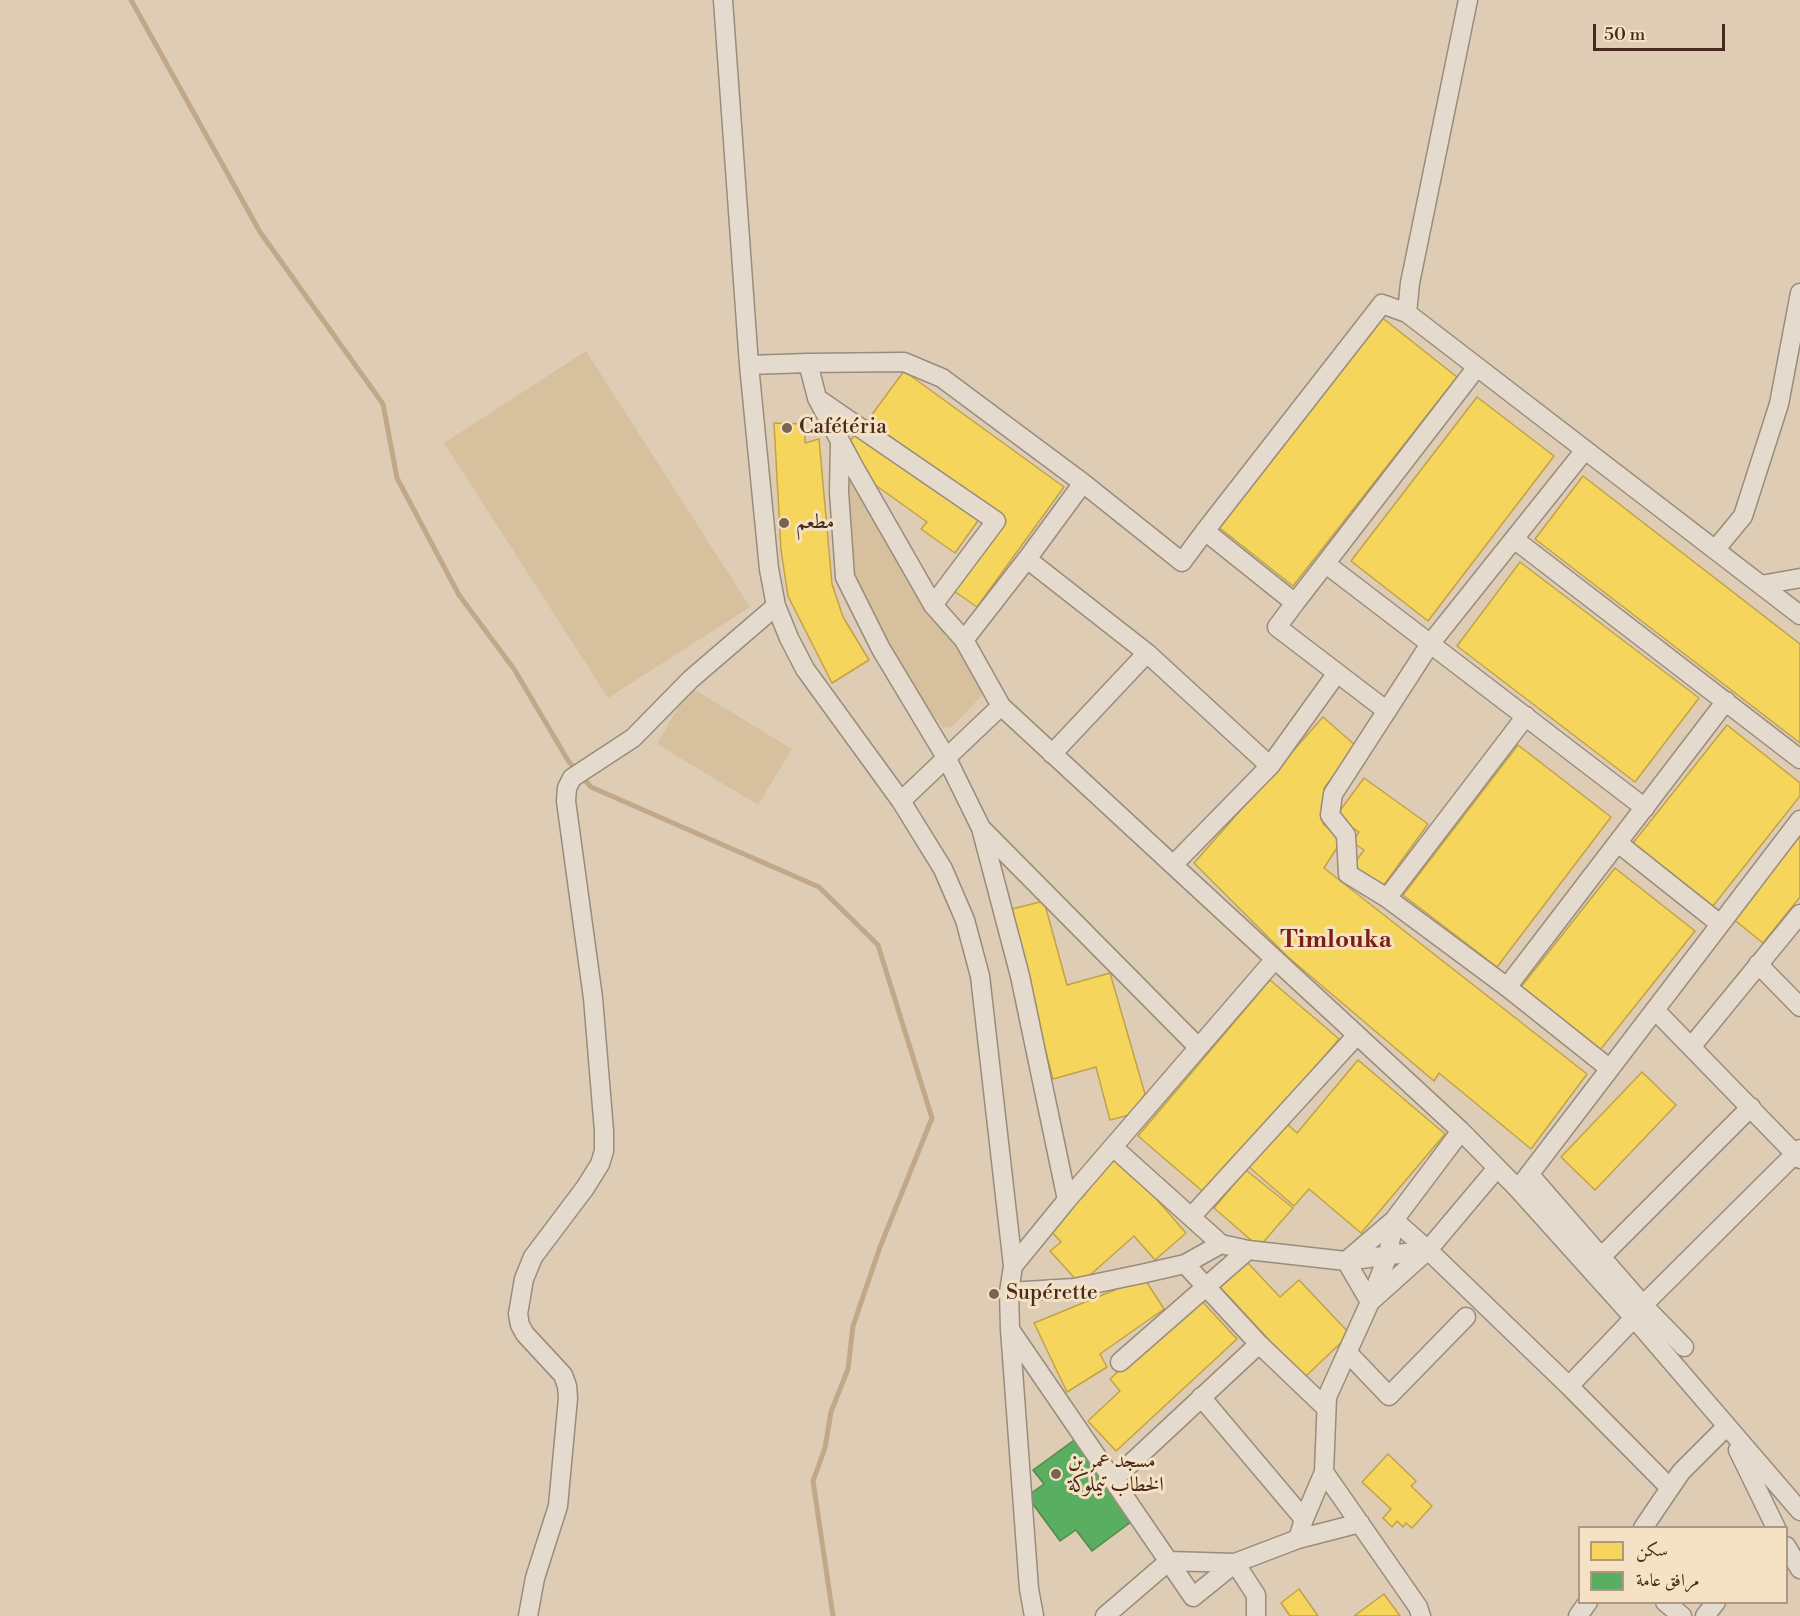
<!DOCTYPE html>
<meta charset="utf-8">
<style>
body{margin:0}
#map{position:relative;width:1800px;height:1616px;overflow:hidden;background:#decdb4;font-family:"Libre Bodoni",Amiri,serif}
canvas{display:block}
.legend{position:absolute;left:1578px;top:1526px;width:210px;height:78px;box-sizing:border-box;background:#f5e1c3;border:2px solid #af9881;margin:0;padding:8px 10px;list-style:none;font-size:18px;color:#452a1d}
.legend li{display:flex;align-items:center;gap:12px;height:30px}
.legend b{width:30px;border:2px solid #af9881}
.scale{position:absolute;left:1593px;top:24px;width:132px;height:27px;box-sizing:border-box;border:3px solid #452a1d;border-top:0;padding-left:8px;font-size:18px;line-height:21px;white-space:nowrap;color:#452a1d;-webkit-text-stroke:4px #f5e1c3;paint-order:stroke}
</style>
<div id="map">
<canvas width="1800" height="1616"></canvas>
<ul class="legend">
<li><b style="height:16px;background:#f6d55c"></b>سكن</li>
<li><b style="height:16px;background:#5aae61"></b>مرافق عامة</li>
</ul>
<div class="scale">50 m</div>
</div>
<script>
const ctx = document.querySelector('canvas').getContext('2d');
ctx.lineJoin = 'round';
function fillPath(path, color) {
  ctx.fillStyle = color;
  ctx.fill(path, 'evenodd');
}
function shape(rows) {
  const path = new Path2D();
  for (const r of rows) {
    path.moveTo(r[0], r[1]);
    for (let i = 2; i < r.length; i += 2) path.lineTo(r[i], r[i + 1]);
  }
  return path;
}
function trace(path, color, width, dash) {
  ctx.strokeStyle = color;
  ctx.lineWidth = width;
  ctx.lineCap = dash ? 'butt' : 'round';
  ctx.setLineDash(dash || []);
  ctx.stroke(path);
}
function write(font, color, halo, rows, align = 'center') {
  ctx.font = font + ' "Libre Bodoni",Amiri,serif';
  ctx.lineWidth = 6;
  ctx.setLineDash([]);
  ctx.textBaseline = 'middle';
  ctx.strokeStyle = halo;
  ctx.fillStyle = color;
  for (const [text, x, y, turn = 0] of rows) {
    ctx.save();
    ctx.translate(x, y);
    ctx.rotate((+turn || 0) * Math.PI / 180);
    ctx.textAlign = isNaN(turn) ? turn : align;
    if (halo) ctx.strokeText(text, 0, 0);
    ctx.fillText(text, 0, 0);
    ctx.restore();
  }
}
const green = shape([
 [586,351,750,607,608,698,444,443],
 [846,480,850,480,855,486,921,596,982,684,984,693,952,727,943,728,908,681,850,580],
 [690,687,792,749,758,805,657,744]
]);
const homes = shape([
 [1380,316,1457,377,1293,586,1216,525,1380,316],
 [904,371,1064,487,977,607,954,591,1005,520,868,420,904,371],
 [1477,397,1554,456,1428,621,1351,561,1477,397],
 [774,423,805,424,805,443,819,439,832,584,843,617,869,660,832,683,788,596,781,550,774,423],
 [857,431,980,518,955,553,921,529,927,522,860,474,846,448,857,431],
 [1583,476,1800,644,1800,743,1535,539,1583,476],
 [1520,562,1699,698,1635,782,1457,646,1520,562],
 [1323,717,1356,746,1324,788,1323,824,1342,840,1324,868,1587,1074,1531,1149,1439,1073,1434,1081,1288,957,1194,863,1323,717],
 [1727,725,1800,783,1800,796,1713,906,1633,843,1727,725],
 [1518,745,1611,817,1497,967,1403,895,1518,745],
 [1364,778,1428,824,1381,889,1351,868,1364,850,1352,842,1359,832,1336,816,1364,778],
 [1800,834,1800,897,1763,943,1732,918,1800,834],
 [1615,868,1695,931,1600,1050,1521,987,1615,868],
 [1044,901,1067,985,1110,973,1145,1094,1133,1114,1110,1120,1096,1067,1053,1079,1008,910,1044,901],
 [1270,980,1339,1039,1207,1195,1138,1136,1270,980],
 [1358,1060,1445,1134,1361,1233,1309,1189,1294,1206,1249,1167,1286,1123,1297,1133,1358,1060],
 [1642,1072,1676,1105,1595,1190,1561,1157,1642,1072],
 [1118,1155,1186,1233,1155,1260,1134,1236,1080,1284,1050,1251,1061,1242,1048,1228,1085,1195,1079,1189,1118,1155],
 [1246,1170,1293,1208,1259,1247,1214,1208,1246,1170],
 [1246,1261,1280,1297,1299,1280,1350,1334,1304,1378,1219,1286,1246,1261],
 [1144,1278,1164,1309,1100,1354,1107,1367,1067,1392,1034,1323,1144,1278],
 [1199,1298,1237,1339,1116,1451,1088,1421,1120,1391,1110,1379,1199,1298],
 [1388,1454,1416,1481,1411,1486,1432,1506,1412,1528,1406,1523,1403,1527,1397,1521,1392,1527,1383,1518,1391,1509,1362,1482,1388,1454],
 [1299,1589,1318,1616,1290,1616,1281,1603,1299,1589],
 [1384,1594,1400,1616,1354,1616,1384,1594]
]);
const public = shape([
 [1077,1438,1135,1519,1092,1551,1076,1530,1060,1541,1027,1496,1044,1484,1033,1470,1077,1438]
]);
const stream = shape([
 [131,0,260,232,383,404,397,478,459,595,514,669,569,762,591,787,819,887,878,945,932,1118,880,1247,853,1326,848,1369,831,1412,825,1448,813,1481,833,1616]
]);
const minor = shape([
 [723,0,749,365,769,569,776,606,789,638,805,669,901,801,943,869,965,920,980,976,1013,1266,1009,1292,1010,1329,1029,1589,1034,1616],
 [1407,313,1410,283,1468,0],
 [808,363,904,362,942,378,1083,483],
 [749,365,808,363,817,398,854,467,933,605,964,640,1001,706,1461,1131,1518,1189,1634,1318,1800,1511],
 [821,401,996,521,933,605],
 [840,443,839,492,845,577,881,649,947,759,981,828,1020,976,1067,1200],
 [1585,450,1430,644,1333,794,1330,815,1346,835,1348,874,1387,898,1507,987,1610,1069],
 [1514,539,1800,759],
 [1715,550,1743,516,1779,404,1800,293],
 [1027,559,1147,653],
 [1326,564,1645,808],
 [1761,585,1800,578],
 [1295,603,1477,367],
 [964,640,1027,559,1083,483,1182,562,1205,531],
 [1387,711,1277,627,1295,603,1205,531,1382,304,1407,313,1800,615],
 [1052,754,1147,653,1270,766],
 [901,801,1001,706],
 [983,830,1198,1047],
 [1618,843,1720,924],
 [1173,865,1270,766,1337,673],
 [1387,898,1526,716],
 [1758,964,1800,1007],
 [1507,987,1726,701],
 [1655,1010,1800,1159],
 [1691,1047,1800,914],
 [1113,1147,1221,1244,1248,1250,1346,1261,1428,1250,1497,1168],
 [1529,1174,1643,1305,1684,1347],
 [1518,1189,1800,820],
 [1191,1217,1357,1035],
 [1428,1250,1370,1302,1346,1261,1394,1220,1428,1250,1569,1386,1670,1488],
 [1602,1256,1751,1107],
 [1185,1264,1259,1344,1326,1408],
 [1013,1266,1067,1200,1275,959],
 [1009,1292,1074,1288,1141,1274,1185,1264,1221,1244],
 [1643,1305,1800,1149],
 [1011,1331,1193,1597,1235,1563,1256,1595,1256,1616],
 [1347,1352,1389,1396,1466,1317],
 [1120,1362,1248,1250],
 [1569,1386,1634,1318],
 [1201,1397,1304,1519],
 [1738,1450,1776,1528],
 [1324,1472,1418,1607,1421,1616],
 [1113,1480,1259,1344],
 [1643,1528,1681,1472,1726,1427],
 [1298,1539,1304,1519,1324,1472,1327,1397,1370,1302,1388,1255,1394,1220,1461,1131],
 [1786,1546,1800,1569],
 [1665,1602,1682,1616],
 [528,1616,535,1578,558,1506,568,1398,567,1386,563,1375,525,1334,520,1325,518,1314,524,1279,533,1257,585,1188,600,1164,604,1151,604,1131,593,998,566,801,567,788,572,778,633,738,691,679,776,606],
 [1105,1616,1169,1561,1235,1563,1298,1539,1360,1523],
 [1578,1616,1588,1602],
 [1705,1616,1716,1602]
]);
const markers = [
 [787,428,6,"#7b6352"],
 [784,523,6,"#7b6352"],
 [994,1294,6,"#7b6352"],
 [1056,1474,6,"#7b6352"]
];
const poiNames = [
 ["Cafétéria",799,428],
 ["مطعم",796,523],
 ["Supérette",1006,1294],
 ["مسجد عمر بن",1068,1462],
 ["الخطاب تيملوكة",1068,1486]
];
const quarterNames = [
 ["Timlouka",1336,941]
];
fillPath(green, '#d7c09d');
fillPath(homes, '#f6d55c');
trace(homes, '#c1a249', 1.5);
fillPath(public, '#5aae61');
trace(public, '#54864d', 1.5);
trace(stream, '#c1a888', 5);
trace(minor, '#998c7c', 21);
trace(minor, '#e4dbce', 18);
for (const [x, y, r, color] of markers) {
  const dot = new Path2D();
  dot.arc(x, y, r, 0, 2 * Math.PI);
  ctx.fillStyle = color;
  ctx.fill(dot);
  trace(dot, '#f5e1c3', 2);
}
write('21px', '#452a1d', '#f5e1c3', poiNames, 'left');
write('bold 24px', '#7a1f14', '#f5e1c3', quarterNames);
</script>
